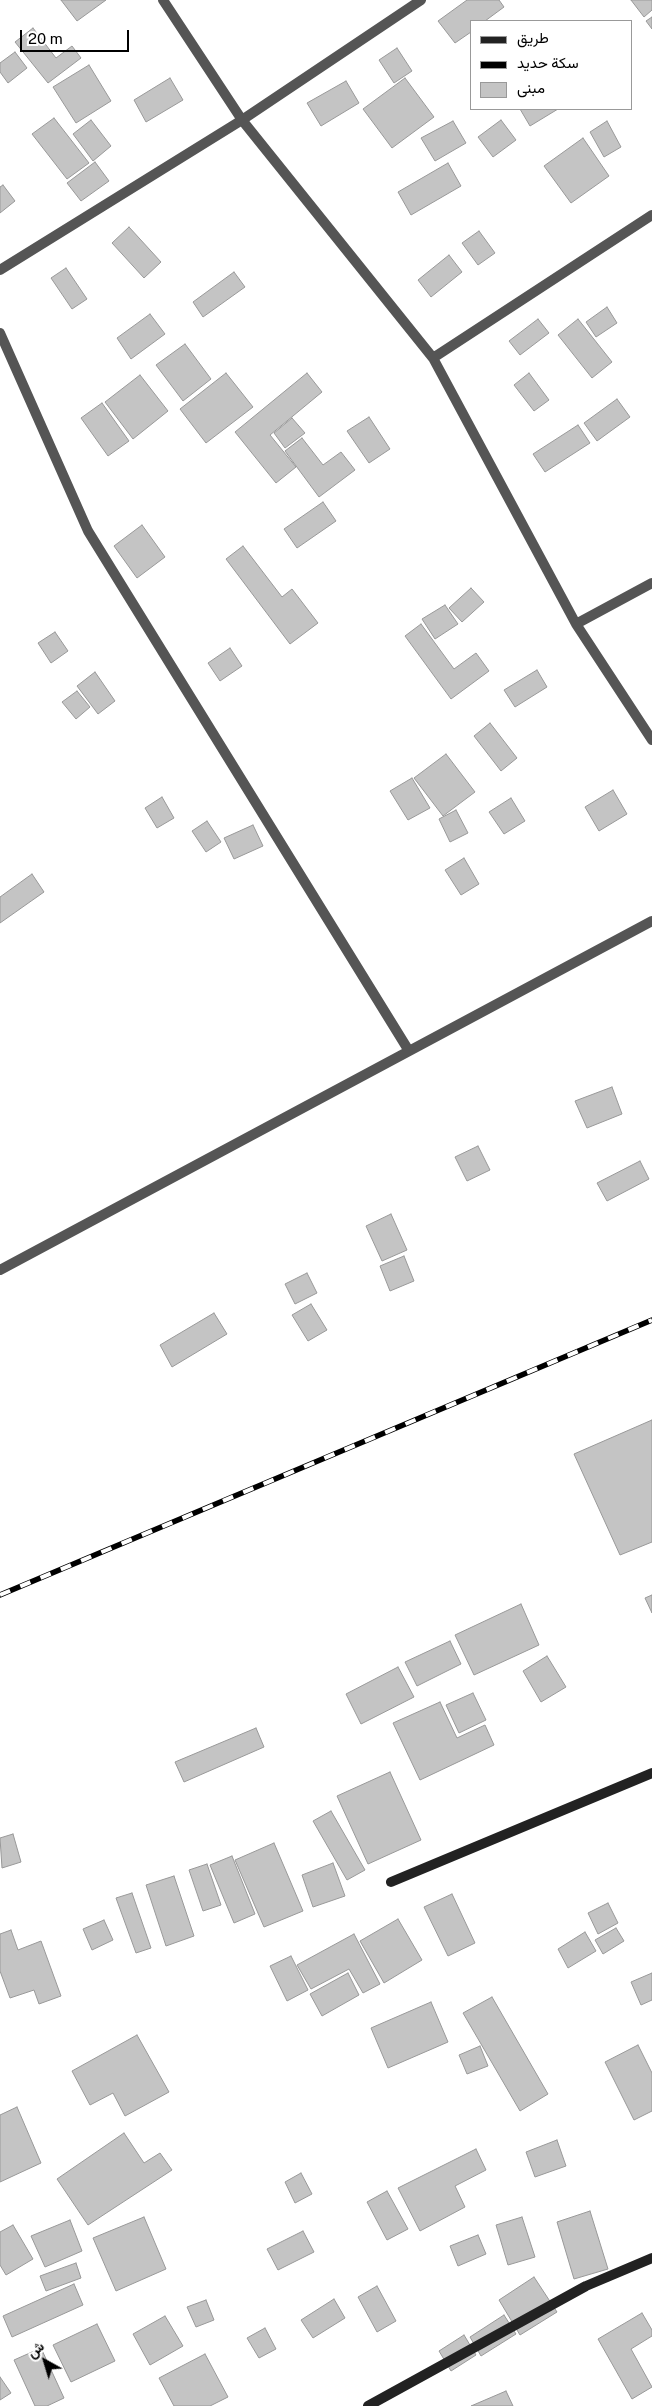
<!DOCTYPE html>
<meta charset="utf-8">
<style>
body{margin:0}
#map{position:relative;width:652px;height:2406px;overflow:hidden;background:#fff;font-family:"Public Sans",Vazirmatn,sans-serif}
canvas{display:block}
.legend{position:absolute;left:470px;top:20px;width:162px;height:90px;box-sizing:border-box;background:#fff;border:1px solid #999;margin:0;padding:6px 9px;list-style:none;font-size:15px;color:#000}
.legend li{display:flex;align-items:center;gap:10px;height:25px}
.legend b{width:25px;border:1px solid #999}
.north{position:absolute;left:20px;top:2336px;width:50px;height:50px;-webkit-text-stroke:4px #fff;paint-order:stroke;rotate:321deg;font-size:14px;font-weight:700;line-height:20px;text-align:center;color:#000}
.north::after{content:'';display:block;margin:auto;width:18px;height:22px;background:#000;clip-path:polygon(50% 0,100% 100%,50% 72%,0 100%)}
.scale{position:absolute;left:20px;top:30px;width:109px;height:22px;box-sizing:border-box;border:2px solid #000;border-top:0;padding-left:6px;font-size:15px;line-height:18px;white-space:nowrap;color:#000;-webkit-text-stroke:4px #fff;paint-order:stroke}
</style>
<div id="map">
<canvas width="652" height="2406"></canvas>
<ul class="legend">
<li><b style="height:6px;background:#222"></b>طريق</li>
<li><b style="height:6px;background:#000"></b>سكة حديد</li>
<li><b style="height:14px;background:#c4c4c4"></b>مبنى</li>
</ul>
<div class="north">ش</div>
<div class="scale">20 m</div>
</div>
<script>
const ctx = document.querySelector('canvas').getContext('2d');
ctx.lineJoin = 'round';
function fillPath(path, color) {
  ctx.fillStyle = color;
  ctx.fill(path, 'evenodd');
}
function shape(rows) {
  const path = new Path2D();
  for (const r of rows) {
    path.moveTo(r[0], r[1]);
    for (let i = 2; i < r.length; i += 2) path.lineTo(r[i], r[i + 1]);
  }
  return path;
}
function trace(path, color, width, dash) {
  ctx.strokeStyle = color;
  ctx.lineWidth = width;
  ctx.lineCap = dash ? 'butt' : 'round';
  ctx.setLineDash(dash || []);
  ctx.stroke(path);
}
const building = shape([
 [61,0,106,0,77,21,61,0],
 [467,0,499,0,504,7,485,21,471,21,471,32,455,43,438,21,467,0],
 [631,0,652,0,652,10,644,17,631,0],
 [652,17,652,29,646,21,652,17],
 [33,28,56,58,72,46,81,58,48,83,15,42,33,28],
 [397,48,412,71,394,83,379,60,397,48],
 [15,52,27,68,8,83,0,72,0,63,15,52],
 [89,65,111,101,76,123,53,87,89,65],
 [170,78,183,100,146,122,134,100,170,78],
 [405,78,434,117,392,148,363,109,405,78],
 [346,81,359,103,321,126,307,103,346,81],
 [520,109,558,109,530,126,520,109],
 [54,118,89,163,67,179,32,134,54,118],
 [91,120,111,146,93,161,73,134,91,120],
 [501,120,516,140,493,157,478,137,501,120],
 [453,121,466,143,435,161,421,138,453,121],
 [607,121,621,147,604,157,590,132,607,121],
 [583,138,609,176,571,203,544,166,583,138],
 [95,162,109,181,81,201,67,183,95,162],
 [448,163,461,186,411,215,398,192,448,163],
 [3,185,15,201,0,213,0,187,3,185],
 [129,227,161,262,144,278,112,243,129,227],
 [479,231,495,253,478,265,462,243,479,231],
 [449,255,462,272,431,297,418,280,449,255],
 [66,268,87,299,72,309,51,278,66,268],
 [234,272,245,287,203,317,193,302,234,272],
 [607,307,617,323,596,337,586,322,607,307],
 [150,314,165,334,131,359,117,338,150,314],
 [538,319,549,333,520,355,509,341,538,319],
 [578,319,612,362,592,378,558,335,578,319],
 [185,344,211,379,183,401,156,365,185,344],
 [226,373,253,407,206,443,180,409,226,373],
 [307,373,322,392,270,435,296,467,276,483,235,432,307,373],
 [529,373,549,400,534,411,514,385,529,373],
 [140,375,168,411,133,439,105,402,140,375],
 [617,399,630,417,597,441,584,423,617,399],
 [102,403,129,441,108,456,81,418,102,403],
 [369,417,390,449,369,463,347,431,369,417],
 [292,418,305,433,285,448,274,433,292,418],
 [578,425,590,443,545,472,533,454,578,425],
 [302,438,323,465,341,452,355,470,319,497,285,451,302,438],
 [323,502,336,521,297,548,284,529,323,502],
 [142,525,165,557,137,578,114,546,142,525],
 [243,546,282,597,292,589,318,623,290,644,226,559,243,546],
 [471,588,484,602,462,622,449,608,471,588],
 [445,605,458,624,435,639,422,619,445,605],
 [421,624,454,669,476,653,489,671,451,699,405,636,421,624],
 [55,632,68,651,51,663,38,643,55,632],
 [230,648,242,666,220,681,208,663,230,648],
 [537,670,547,687,515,707,504,690,537,670],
 [95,672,115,701,98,714,77,686,95,672],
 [77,691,90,707,76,719,62,702,77,691],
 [490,723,517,758,501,771,474,736,490,723],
 [446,754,475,792,443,816,414,778,446,754],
 [412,778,430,808,408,820,390,791,412,778],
 [613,790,627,814,599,831,585,807,613,790],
 [162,797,174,818,157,828,145,808,162,797],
 [511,798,525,821,504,834,489,812,511,798],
 [456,810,468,833,450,842,439,819,456,810],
 [207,821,221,842,206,852,192,831,207,821],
 [253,825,263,846,234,859,224,838,253,825],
 [464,858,479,884,461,895,445,870,464,858],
 [32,874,44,892,0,923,0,897,32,874],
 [612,1087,622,1114,587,1128,575,1101,612,1087],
 [478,1146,490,1170,467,1181,455,1157,478,1146],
 [640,1161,649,1179,607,1201,597,1183,640,1161],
 [391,1214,407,1250,382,1261,366,1226,391,1214],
 [404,1256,414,1281,390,1291,380,1266,404,1256],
 [307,1273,317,1293,295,1304,285,1284,307,1273],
 [311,1304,327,1330,308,1341,292,1315,311,1304],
 [214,1313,227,1334,172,1367,160,1345,214,1313],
 [652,1420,652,1542,620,1555,574,1454,652,1420],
 [652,1595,652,1613,645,1598,652,1595],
 [521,1604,539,1645,474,1675,455,1635,521,1604],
 [450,1641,461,1664,417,1686,405,1662,450,1641],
 [547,1656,566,1687,541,1702,523,1671,547,1656],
 [398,1667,414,1697,361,1724,346,1694,398,1667],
 [473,1693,486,1720,459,1733,446,1705,473,1693],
 [440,1702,457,1738,485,1725,494,1745,420,1780,393,1723,440,1702],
 [256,1728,264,1747,184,1782,175,1762,256,1728],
 [390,1772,421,1840,368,1864,337,1796,390,1772],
 [331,1811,365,1870,347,1880,313,1821,331,1811],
 [13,1834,21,1862,2,1868,0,1838,13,1834],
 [274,1843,303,1911,264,1927,235,1860,274,1843],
 [232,1856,255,1914,234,1923,210,1865,232,1856],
 [333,1863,345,1896,313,1907,302,1875,333,1863],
 [207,1864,221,1905,203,1911,189,1870,207,1864],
 [174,1876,194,1936,166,1946,146,1885,174,1876],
 [132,1893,151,1948,136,1953,116,1898,132,1893],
 [452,1894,475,1943,448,1956,424,1907,452,1894],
 [608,1903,618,1923,598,1934,588,1913,608,1903],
 [398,1919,422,1960,384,1983,360,1941,398,1919],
 [104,1920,113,1940,92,1950,83,1929,104,1920],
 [616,1928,624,1941,603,1954,595,1940,616,1928],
 [11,1930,18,1950,41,1941,61,1996,39,2004,34,1990,10,1998,0,1971,0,1934,11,1930],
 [585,1932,596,1951,568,1968,558,1949,585,1932],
 [354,1934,380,1984,363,1993,349,1969,311,1989,297,1965,354,1934],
 [291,1956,308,1990,287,2001,270,1966,291,1956],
 [348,1973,359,1995,322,2016,310,1994,348,1973],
 [652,1973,652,2000,641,2005,631,1982,652,1973],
 [492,1997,548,2094,520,2111,463,2013,492,1997],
 [431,2002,448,2042,388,2068,371,2028,431,2002],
 [137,2035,169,2092,125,2116,113,2093,90,2105,72,2071,137,2035],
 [638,2045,652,2073,652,2111,634,2120,605,2062,638,2045],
 [480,2046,488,2066,467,2074,459,2055,480,2046],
 [17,2107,41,2163,0,2182,0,2115,17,2107],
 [124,2133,144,2163,160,2153,172,2170,88,2225,57,2179,124,2133],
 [557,2140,566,2166,535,2177,526,2152,557,2140],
 [476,2149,486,2170,455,2186,465,2207,420,2231,398,2188,476,2149],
 [301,2173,312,2194,295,2203,285,2182,301,2173],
 [387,2191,408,2229,387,2240,367,2202,387,2191],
 [590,2211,608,2269,574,2279,557,2222,590,2211],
 [144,2217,166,2269,116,2291,93,2238,144,2217],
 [522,2217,535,2257,508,2265,496,2225,522,2217],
 [70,2220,82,2251,45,2267,31,2236,70,2220],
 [13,2225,33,2259,6,2275,0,2265,0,2232,13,2225],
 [303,2231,314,2252,278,2270,267,2249,303,2231],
 [478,2235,486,2254,458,2266,450,2246,478,2235],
 [76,2263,81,2278,46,2291,40,2276,76,2263],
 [534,2277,557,2312,520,2335,499,2300,534,2277],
 [74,2284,83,2305,12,2337,3,2316,74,2284],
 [377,2286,396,2321,377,2332,358,2297,377,2286],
 [334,2299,345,2318,313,2338,301,2320,334,2299],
 [206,2300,214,2320,196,2327,187,2307,206,2300],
 [642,2313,652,2330,652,2336,631,2349,652,2387,632,2399,598,2339,642,2313],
 [504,2315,516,2334,481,2356,470,2337,504,2315],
 [165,2316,183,2346,150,2365,133,2334,165,2316],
 [97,2324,115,2361,71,2382,53,2345,97,2324],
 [265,2328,276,2349,259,2358,247,2338,265,2328],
 [464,2335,476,2355,451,2371,439,2351,464,2335],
 [41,2348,64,2398,47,2406,35,2406,14,2360,41,2348],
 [205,2354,228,2397,210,2406,174,2406,159,2378,205,2354],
 [0,2377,11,2393,0,2400,0,2377],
 [506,2391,513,2406,471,2406,506,2391]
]);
const street = shape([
 [163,0,242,120,433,358,576,624,652,740],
 [0,270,242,120,421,0],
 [0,333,88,531,409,1051],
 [433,358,652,215],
 [576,624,652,583],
 [0,1270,652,921]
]);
const secondary = shape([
 [391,1882,652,1773],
 [368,2406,586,2286,652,2258]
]);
const rail = shape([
 [0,1595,652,1320]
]);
fillPath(building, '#c4c4c4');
trace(building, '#999', 1);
trace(street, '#555', 10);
trace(secondary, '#222', 10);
trace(rail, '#000', 5.5);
trace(rail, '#fff', 4, [11]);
</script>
